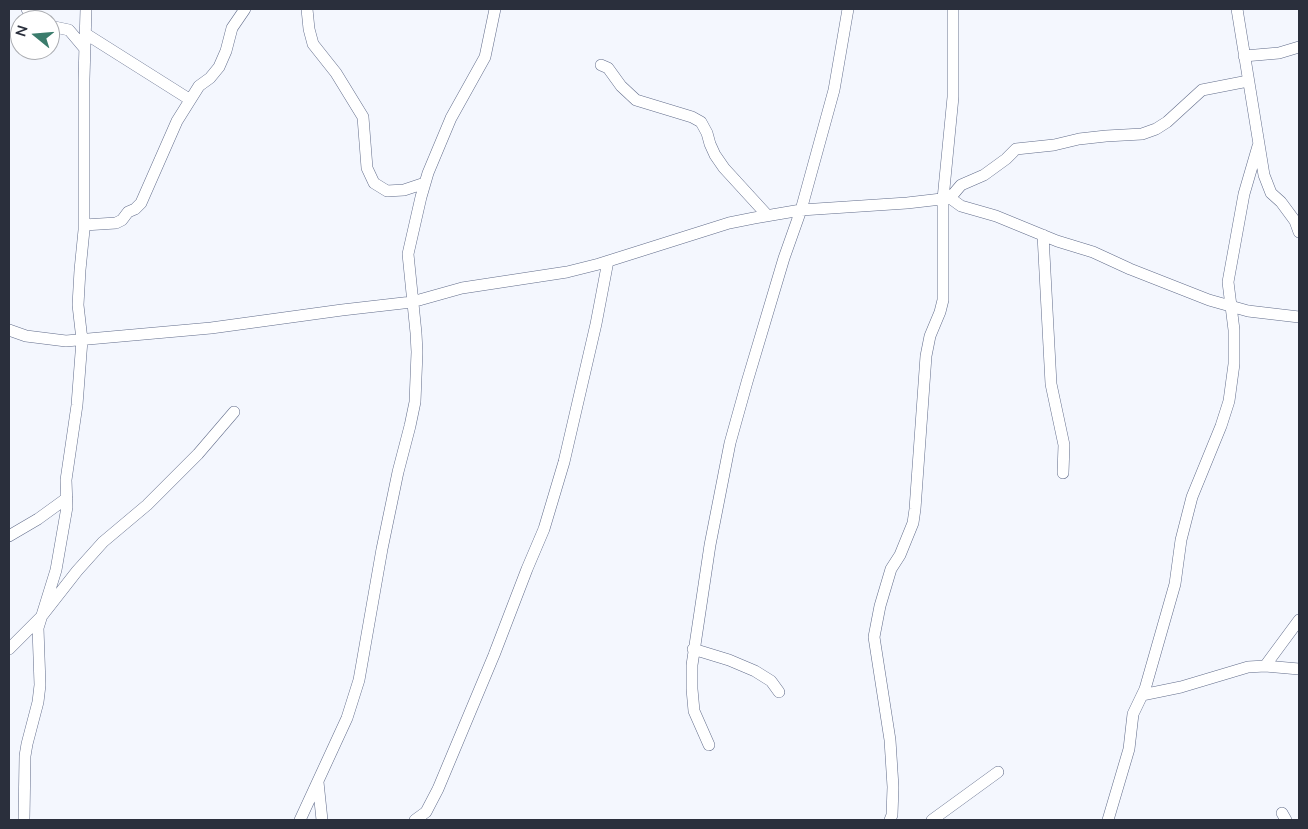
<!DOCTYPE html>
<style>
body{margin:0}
#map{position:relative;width:1308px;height:829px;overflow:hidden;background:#f4f7fe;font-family:Lato,sans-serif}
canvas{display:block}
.frame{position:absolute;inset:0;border:10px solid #2a2f3c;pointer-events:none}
.north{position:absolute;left:10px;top:10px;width:50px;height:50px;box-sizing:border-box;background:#fff;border:1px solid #aaacb1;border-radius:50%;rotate:287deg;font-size:14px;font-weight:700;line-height:20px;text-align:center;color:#2a2f3c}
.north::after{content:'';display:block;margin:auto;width:18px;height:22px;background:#3b7c6c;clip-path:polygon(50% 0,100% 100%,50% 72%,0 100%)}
</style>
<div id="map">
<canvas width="1308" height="829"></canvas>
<div class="frame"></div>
<div class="north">N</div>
</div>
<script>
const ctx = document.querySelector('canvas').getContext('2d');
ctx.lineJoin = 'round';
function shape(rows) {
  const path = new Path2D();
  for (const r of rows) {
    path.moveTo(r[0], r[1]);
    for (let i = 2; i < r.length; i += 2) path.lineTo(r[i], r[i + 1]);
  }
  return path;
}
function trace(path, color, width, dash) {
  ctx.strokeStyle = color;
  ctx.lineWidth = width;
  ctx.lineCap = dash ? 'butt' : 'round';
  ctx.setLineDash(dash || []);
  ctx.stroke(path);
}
const street = shape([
 [27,9,31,18,34,20],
 [307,9,309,29,313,44,336,73,363,117,367,168,374,183,387,191,404,190,425,183],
 [1237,9,1264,175,1271,193,1281,202,1295,221,1299,232],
 [50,26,69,30,85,49],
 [86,34,189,99],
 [1244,56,1279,53,1299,47],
 [601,65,608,68,621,86,636,100,692,117,701,122,707,133,710,144,715,155,724,168,767,215],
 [950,198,961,185,984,175,1006,159,1016,149,1054,145,1079,139,1106,136,1142,134,1156,129,1167,122,1202,90,1248,81],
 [84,225,116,223,122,220,128,212,135,209,141,203,177,121,199,86,210,78,219,67,226,51,232,28,245,9],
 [1043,235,1051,384,1064,445,1063,473],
 [9,330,26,336,66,341,211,328,342,310,412,302,462,288,567,272,599,264,729,223,754,218,801,210,907,203,950,198,961,206,996,216,1057,241,1093,252,1130,269,1209,300,1248,311,1299,317],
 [9,536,38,519,67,498],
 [9,649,41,617,77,571,103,542,147,505,198,454,234,412],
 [693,649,729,660,755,671,771,681,779,692],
 [1265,666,1299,620],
 [1142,695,1181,687,1248,667,1265,666,1299,669],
 [709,745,694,711,692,689,692,665,710,545,730,443,747,382,784,258,801,210,834,90,848,9],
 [318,782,322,820],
 [1282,813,1286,820],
 [24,820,25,756,27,744,38,702,40,685,38,628,56,570,67,507,66,480,77,405,82,340,78,305,80,270,84,230,84,79,86,9],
 [300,820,347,718,359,680,382,549,398,472,410,426,415,402,417,352,416,333,408,254,421,197,428,173,451,118,485,57,495,9],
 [415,820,426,812,438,789,494,655,527,569,544,529,564,462,596,324,608,261],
 [890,820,892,815,893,787,890,740,874,637,880,606,891,569,900,555,913,523,915,509,926,356,930,336,940,312,943,300,943,199,953,97,953,9],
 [932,820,998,772],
 [1108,820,1129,749,1133,714,1145,689,1175,584,1181,540,1192,497,1221,426,1229,401,1234,364,1234,330,1228,282,1244,194,1258,146]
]);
trace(street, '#616c8a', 12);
trace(street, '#fff', 11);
</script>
